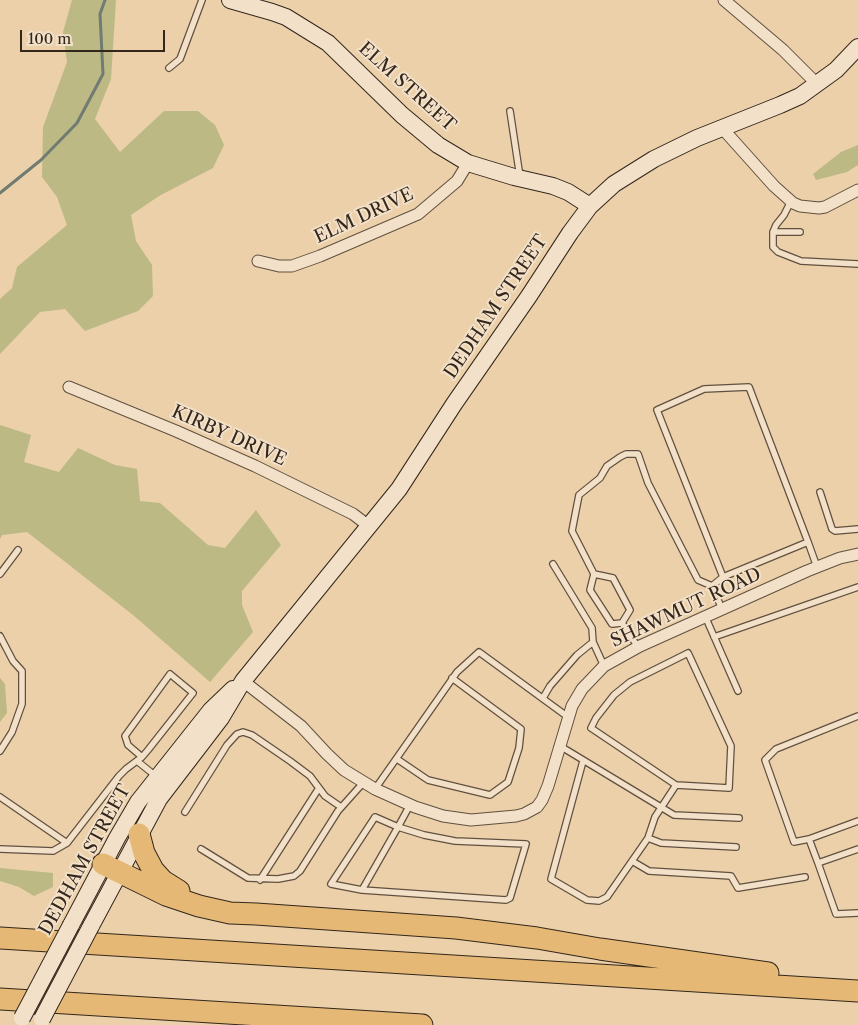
<!DOCTYPE html>
<style>
body{margin:0}
#map{position:relative;width:858px;height:1025px;overflow:hidden;background:#ebd0aa;font-family:"Libre Caslon Text",serif}
canvas{display:block}
.scale{position:absolute;left:20px;top:30px;width:145px;height:22px;box-sizing:border-box;border:2px solid #33261b;border-top:0;padding-left:6px;font-size:15px;line-height:18px;white-space:nowrap;color:#33261b;-webkit-text-stroke:4px #f2e0c8;paint-order:stroke}
</style>
<div id="map">
<canvas width="858" height="1025"></canvas>
<div class="scale">100 m</div>
</div>
<script>
const ctx = document.querySelector('canvas').getContext('2d');
ctx.lineJoin = 'round';
function fillPath(path, color) {
  ctx.fillStyle = color;
  ctx.fill(path, 'evenodd');
}
function shape(rows) {
  const path = new Path2D();
  for (const r of rows) {
    path.moveTo(r[0], r[1]);
    for (let i = 2; i < r.length; i += 2) path.lineTo(r[i], r[i + 1]);
  }
  return path;
}
function trace(path, color, width, dash) {
  ctx.strokeStyle = color;
  ctx.lineWidth = width;
  ctx.lineCap = dash ? 'butt' : 'round';
  ctx.setLineDash(dash || []);
  ctx.stroke(path);
}
function write(font, color, halo, rows, align = 'center') {
  ctx.font = font + ' "Libre Caslon Text",serif';
  ctx.lineWidth = 4;
  ctx.setLineDash([]);
  ctx.textBaseline = 'middle';
  ctx.strokeStyle = halo;
  ctx.fillStyle = color;
  for (const [text, x, y, turn = 0] of rows) {
    ctx.save();
    ctx.translate(x, y);
    ctx.rotate((+turn || 0) * Math.PI / 180);
    ctx.textAlign = isNaN(turn) ? turn : align;
    if (halo) ctx.strokeText(text, 0, 0);
    ctx.fillText(text, 0, 0);
    ctx.restore();
  }
}
const green = shape([
 [72,0,116,0,111,79,95,119,120,152,164,111,198,111,215,125,224,145,213,168,159,196,131,215,136,241,152,265,153,296,138,311,85,331,65,309,40,312,0,354,0,299,12,288,17,267,67,225,57,197,42,177,43,127,67,62,63,32],
 [858,145,858,165,847,172,816,180,813,174,841,152],
 [0,425,31,435,24,462,59,472,78,448,115,465,137,469,140,501,160,503,208,545,225,548,256,510,281,545,242,591,242,605,253,632,210,682,133,615,27,532,2,535,0,539],
 [0,678,5,684,7,713,0,722],
 [0,868,53,873,53,887,34,896,19,887,0,881]
]);
const stream = shape([
 [0,193,41,160,77,123,103,74,100,14,105,0]
]);
const lane = shape([
 [169,68,180,59,202,0],
 [510,111,520,177],
 [791,201,784,215,776,225,773,232,773,247,778,252,801,261,858,264],
 [773,232,800,232],
 [820,492,832,529,835,531,858,529],
 [553,564,592,628,593,642,604,666],
 [0,574,18,550],
 [594,574,613,578,630,610,622,623],
 [723,577,657,410,704,389,749,387,808,542],
 [712,586,723,577,808,542,817,567],
 [705,616,738,691],
 [0,636,13,661,22,671,22,704,12,732,0,751],
 [714,637,858,587],
 [638,647,622,623,612,624,590,590,594,574,572,531,579,495,600,478,607,466,620,457,626,454,638,454,648,483,698,580,712,586,722,609],
 [688,653,731,746,729,788,676,785,591,728,596,718,614,695,630,682,688,653],
 [543,698,550,686,577,655,593,642],
 [858,716,776,749,765,760,794,842,809,839,858,821],
 [560,746,674,815,739,818],
 [397,759,428,780,490,795,508,782,519,748,521,729,452,678],
 [137,761,157,777],
 [583,761,551,879,587,900,599,901,607,897,648,838,655,817,676,785],
 [375,789,457,672,479,652,568,717],
 [0,797,67,843],
 [185,812,227,745,237,734,243,732,252,735,290,761,310,776,325,796,341,807],
 [648,838,661,843,736,847],
 [809,839,818,863],
 [0,849,53,851,67,843,119,776,126,769,142,757,148,750,193,693,170,674,125,736,128,745,142,757],
 [201,849,248,878,278,879,294,876,300,871,338,811,363,783],
 [858,849,818,863,836,914,858,913],
 [632,861,649,871,731,876,738,888,805,877],
 [260,880,319,788],
 [362,890,506,900,510,898,526,844,455,841,424,835,398,827,375,817,331,884,362,890,398,827,410,805]
]);
const street = shape([
 [724,0,783,50,817,84],
 [723,129,774,186,793,203,800,206,819,208,825,207,858,190],
 [258,261,279,266,292,266,320,256,418,214,457,181,468,163],
 [69,387,176,431,255,466,353,514,370,527],
 [243,681,301,726,327,754,344,770,375,789,415,807,443,816,471,820,516,816,524,814,537,807,542,800,548,786,572,706,582,689,604,666,640,646,807,571,840,558,858,554]
]);
const secondary = shape([
 [230,0,272,12,286,17,328,43,402,115,438,145,468,163,514,177,553,186,568,192,590,206],
 [71,925,117,838,138,802,211,710,233,689],
 [91,926,159,799,221,718,243,681,399,489,454,404,529,296,570,233,590,206,614,184,654,159,697,138,780,105,800,96,836,70,858,47]
]);
const highway = shape([
 [139,834,144,853,153,870,163,881,179,891],
 [103,864,166,895,199,906,230,913,256,914,456,928,537,938,600,949,768,973],
 [0,938,858,991],
 [0,999,422,1025]
]);
const secondaryBridge = shape([
 [22,1018,71,925],
 [42,1019,91,926]
]);
const streetNames = [
 ["ELM STREET",407,87,42],
 ["ELM DRIVE",364,216,-25],
 ["DEDHAM STREET",496,307,-56],
 ["KIRBY DRIVE",229,436,24],
 ["SHAWMUT ROAD",686,608,-25],
 ["DEDHAM STREET",85,860,-61]
];
fillPath(green, '#bcb985');
trace(stream, '#707c71', 3);
trace(lane, '#61503f', 8);
trace(street, '#61503f', 13);
trace(secondary, '#33261b', 18);
trace(highway, '#33261b', 23);
trace(lane, '#f2e0c8', 5.5);
trace(street, '#f2e0c8', 11);
trace(secondary, '#f2e0c8', 16);
trace(highway, '#e6b875', 21);
trace(secondaryBridge, '#33261b', 18, []);
trace(secondaryBridge, '#f2e0c8', 16);
write('18px', '#33261b', '#f2e0c8', streetNames);
</script>
